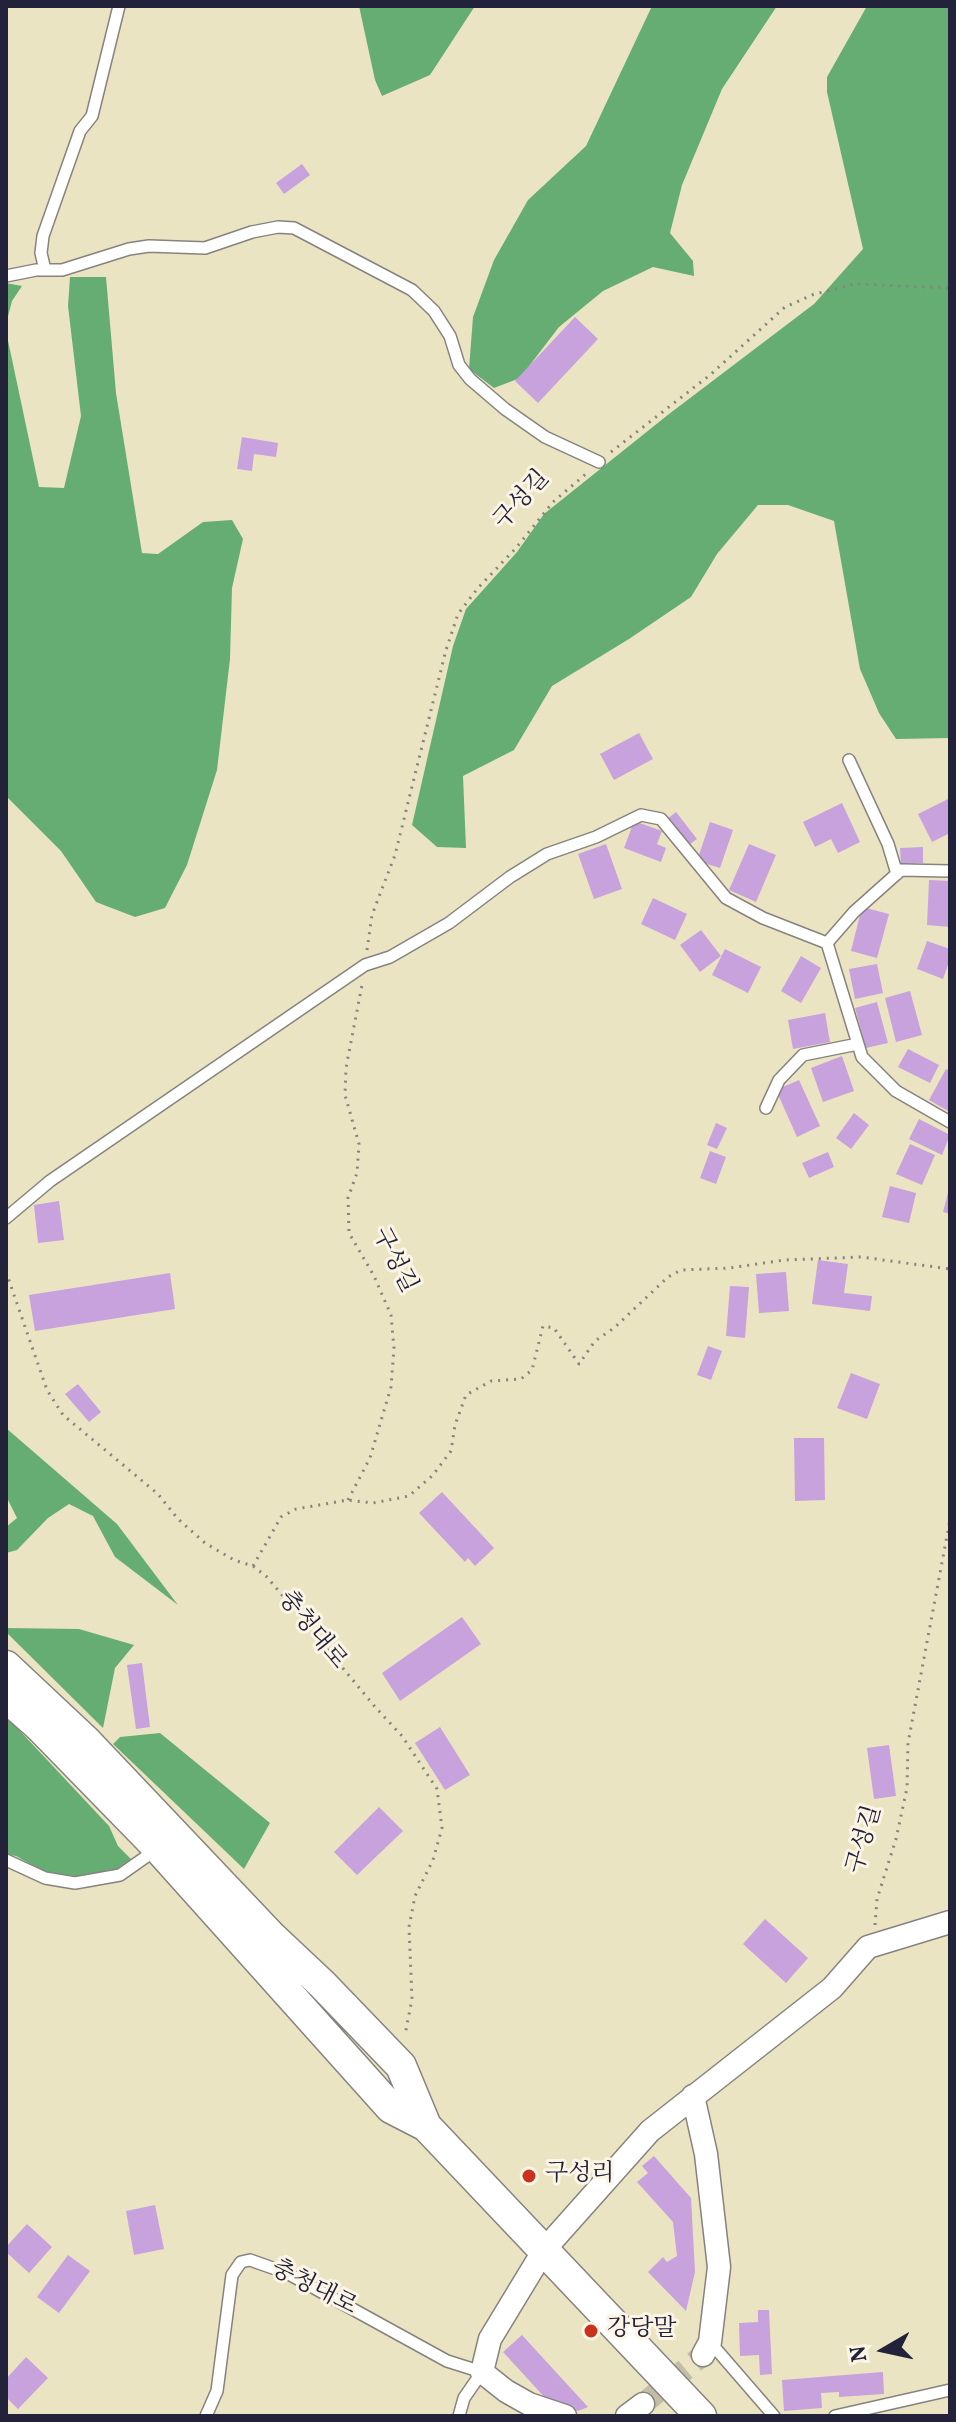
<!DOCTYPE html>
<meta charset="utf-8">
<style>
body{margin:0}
#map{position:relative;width:956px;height:2422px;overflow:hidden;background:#ebe4c3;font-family:Vollkorn,serif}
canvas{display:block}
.frame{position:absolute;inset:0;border:8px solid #22223b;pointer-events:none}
.north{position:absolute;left:844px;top:2310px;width:80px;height:80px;-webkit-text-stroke:6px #fcf5e5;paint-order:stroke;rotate:261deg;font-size:22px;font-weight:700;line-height:32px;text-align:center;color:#22223b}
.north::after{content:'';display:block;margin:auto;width:28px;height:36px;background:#22223b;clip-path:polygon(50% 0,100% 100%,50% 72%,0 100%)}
</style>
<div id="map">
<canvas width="956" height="2422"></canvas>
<div class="frame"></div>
<div class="north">N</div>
</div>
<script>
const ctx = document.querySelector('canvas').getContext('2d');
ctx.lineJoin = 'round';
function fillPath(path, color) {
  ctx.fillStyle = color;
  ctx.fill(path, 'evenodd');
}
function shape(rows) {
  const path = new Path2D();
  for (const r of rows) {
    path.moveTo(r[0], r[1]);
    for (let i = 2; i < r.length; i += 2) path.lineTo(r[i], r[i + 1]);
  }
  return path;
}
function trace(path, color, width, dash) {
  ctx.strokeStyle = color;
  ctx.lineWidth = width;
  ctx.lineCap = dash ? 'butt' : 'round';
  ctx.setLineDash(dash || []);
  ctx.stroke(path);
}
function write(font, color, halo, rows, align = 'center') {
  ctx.font = font + ' Vollkorn,"Noto Serif KR",serif';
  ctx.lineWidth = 6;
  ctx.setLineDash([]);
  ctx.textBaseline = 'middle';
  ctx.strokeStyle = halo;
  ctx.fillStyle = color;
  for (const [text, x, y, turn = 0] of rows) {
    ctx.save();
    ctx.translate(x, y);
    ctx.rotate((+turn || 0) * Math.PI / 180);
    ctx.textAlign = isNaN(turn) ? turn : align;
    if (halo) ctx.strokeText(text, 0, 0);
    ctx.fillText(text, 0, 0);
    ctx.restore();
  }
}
const forest = shape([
 [359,6,475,6,430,75,382,96,375,80],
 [652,6,777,6,722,89,682,185,670,233,693,261,694,276,653,267,603,291,559,327,520,378,494,388,469,369,473,317,494,260,528,200,586,146],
 [867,6,950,6,950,738,896,739,879,713,860,669,834,521,788,505,758,505,717,554,691,597,629,639,552,686,514,750,463,776,466,848,437,847,412,825,453,646,466,609,517,552,544,514,669,414,814,304,863,249,827,92,827,77],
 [70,277,106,277,116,393,142,553,158,554,203,522,232,520,243,539,232,588,230,659,217,770,187,865,165,908,135,917,96,902,61,851,8,798,6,790,6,331,39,487,64,488,81,416,68,306],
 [6,283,22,286,12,301,6,324],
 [6,1428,117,1524,178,1605,115,1557,93,1516,69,1504,48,1518,17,1550,6,1553,6,1527,17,1518,6,1496],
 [6,1628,79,1629,134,1645,115,1668,103,1728,6,1632],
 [6,1716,109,1826,118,1846,131,1859,114,1871,77,1877,43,1871,16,1856,6,1854],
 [160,1733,270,1823,244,1869,113,1744,120,1737]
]);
const building = shape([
 [302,164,310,175,284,194,276,183],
 [575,317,598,339,538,403,515,381],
 [242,437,278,443,276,457,254,454,252,471,237,469],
 [639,733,653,759,614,780,600,754],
 [950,798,950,833,932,842,918,814],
 [842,803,860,842,838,853,831,839,815,847,803,822],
 [676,812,697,839,687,846,666,820],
 [634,821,662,831,657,844,666,848,661,862,624,848],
 [710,822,733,830,720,868,697,861],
 [606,844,622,889,594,899,578,854],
 [749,844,776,855,756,902,729,890],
 [923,847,923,863,901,864,900,848],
 [929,880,950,881,950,927,927,925],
 [653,898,687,914,675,940,641,924],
 [862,907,889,914,877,958,851,951],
 [701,930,721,956,700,972,680,945],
 [927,941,950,949,950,959,943,979,917,969],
 [725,949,761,967,748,993,712,975],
 [801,956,821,968,801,1003,781,991],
 [877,964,883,993,855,999,849,969],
 [910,991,922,1035,896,1042,885,998],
 [877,1002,888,1043,866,1048,855,1008],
 [825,1013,830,1042,793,1049,788,1020],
 [908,1049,939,1065,930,1083,898,1067],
 [842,1056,854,1091,823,1102,811,1068],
 [946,1069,950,1071,950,1112,929,1100],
 [799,1080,820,1126,797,1137,776,1090],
 [854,1113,869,1125,851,1149,836,1138],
 [919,1119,950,1135,942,1155,909,1139],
 [716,1123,727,1128,717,1149,707,1145],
 [910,1144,935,1155,922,1185,896,1174],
 [710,1151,726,1157,716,1184,700,1178],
 [828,1152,834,1167,809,1178,802,1163],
 [890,1186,916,1193,909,1223,882,1217],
 [949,1189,950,1189,950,1214,943,1212],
 [59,1201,64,1240,38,1243,34,1205],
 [818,1260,848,1264,844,1293,872,1296,870,1311,812,1304],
 [786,1272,789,1311,759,1313,756,1274],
 [170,1273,175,1309,35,1331,29,1295],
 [730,1286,749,1287,745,1338,726,1336],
 [708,1346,722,1351,711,1380,697,1375],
 [851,1373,880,1384,867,1419,837,1408],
 [78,1384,101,1412,89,1422,65,1394],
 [794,1438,824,1438,825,1500,795,1501],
 [442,1492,494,1548,475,1566,468,1558,465,1562,419,1513],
 [462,1617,481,1644,400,1701,382,1673],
 [142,1663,150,1727,136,1729,127,1665],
 [440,1727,470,1775,445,1790,415,1743],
 [889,1745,896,1796,874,1799,867,1748],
 [379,1807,403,1831,357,1875,334,1852],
 [765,1919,808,1958,786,1983,743,1944],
 [654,2156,691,2198,695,2272,686,2311,648,2272,663,2257,667,2262,677,2256,673,2222,637,2182,648,2173,642,2166],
 [155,2205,164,2249,134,2255,126,2211],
 [27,2224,52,2247,29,2273,6,2252,6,2247],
 [68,2255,90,2271,59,2313,37,2297],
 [758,2310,769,2310,772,2374,760,2375,759,2355,740,2356,739,2323,758,2322],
 [522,2335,588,2407,578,2411,568,2409,549,2402,503,2352],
 [26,2357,48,2378,18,2409,6,2397,6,2379],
 [883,2372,884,2394,839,2397,839,2392,821,2393,822,2408,784,2411,782,2380]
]);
const streetTunnel = shape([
 [643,2404,703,2355]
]);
const path = shape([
 [611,452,710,375,785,307,812,295,855,284,950,288],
 [367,950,372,915,395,855,446,650,458,614,478,588,516,548,553,502,587,473],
 [6,1272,47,1390,63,1415,158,1494,178,1519,205,1543,234,1560,253,1566,267,1577,376,1708,402,1736,437,1789,442,1828,433,1860,415,1896,409,1927,412,1999,405,2035],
 [348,1500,370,1458,391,1387,394,1348,391,1315,374,1276,349,1233,348,1198,357,1173,359,1144,345,1095,346,1068,362,985],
 [253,1566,281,1517,296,1509,348,1500,373,1503,409,1496,433,1475,451,1451,455,1425,466,1395,491,1381,521,1379,532,1370,543,1326,554,1328,579,1364,595,1341,614,1328,668,1277,681,1270,729,1268,785,1260,861,1257,950,1269],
 [875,1925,877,1899,896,1839,907,1788,908,1743,950,1520]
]);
const lane = shape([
 [45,270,41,253,43,236,80,131,92,116,119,6],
 [6,276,36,270,62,270,129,249,149,246,205,248,252,232,278,227,294,228,412,290,434,311,450,336,459,365,470,379,505,409,545,437,599,462],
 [849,760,888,844,897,874],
 [827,943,862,1057,896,1091,950,1122],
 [766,1108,779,1080,803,1055,858,1044],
 [6,1218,50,1181,365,965,390,957,449,923,510,877,547,854,596,837,641,815,661,819,726,898,763,918,827,943,854,912,901,870,950,871],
 [6,1860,45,1878,75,1883,120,1875,157,1849],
 [710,2342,774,2416],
 [206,2416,217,2391,232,2275,241,2262,250,2260,287,2273,447,2361,482,2372,464,2398,459,2416],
 [835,2416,950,2390]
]);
const street = shape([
 [693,2096,706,2154,719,2267,710,2342,703,2355],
 [565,2416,529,2404,506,2391,482,2372,490,2339,544,2250,650,2131,832,1988,868,1947,950,1922],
 [627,2416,643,2404]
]);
const secondary = shape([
 [6,1666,87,1742,272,1937,322,1984,401,2066,426,2126],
 [6,1697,40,1727,158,1848,391,2108,426,2126,701,2416]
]);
const markers = [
 [529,2176,8,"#c8321e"],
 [591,2331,8,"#c8321e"]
];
const streetNames = [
 ["구성길",523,501,-48],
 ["구성길",393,1261,63],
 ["충청대로",311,1631,51],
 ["구성길",866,1840,-74],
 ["충청대로",313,2289,27]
];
const poiNames = [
 ["구성리",545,2176],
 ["강당말",607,2331]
];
fillPath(forest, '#66ad74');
fillPath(building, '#c7a2dd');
trace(streetTunnel, '#c3bda8', 22, [22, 11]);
trace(lane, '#86837f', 14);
trace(street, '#86837f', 25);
trace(secondary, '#86837f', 33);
trace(path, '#86837f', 3, [2, 6]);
trace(lane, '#fff', 11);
trace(street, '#fff', 22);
trace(secondary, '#fff', 30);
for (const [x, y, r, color] of markers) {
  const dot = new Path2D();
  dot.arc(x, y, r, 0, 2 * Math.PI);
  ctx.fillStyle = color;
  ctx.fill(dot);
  trace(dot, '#fcf5e5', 3);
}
write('24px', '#22223b', '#fcf5e5', streetNames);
write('24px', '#22223b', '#fcf5e5', poiNames, 'left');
</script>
